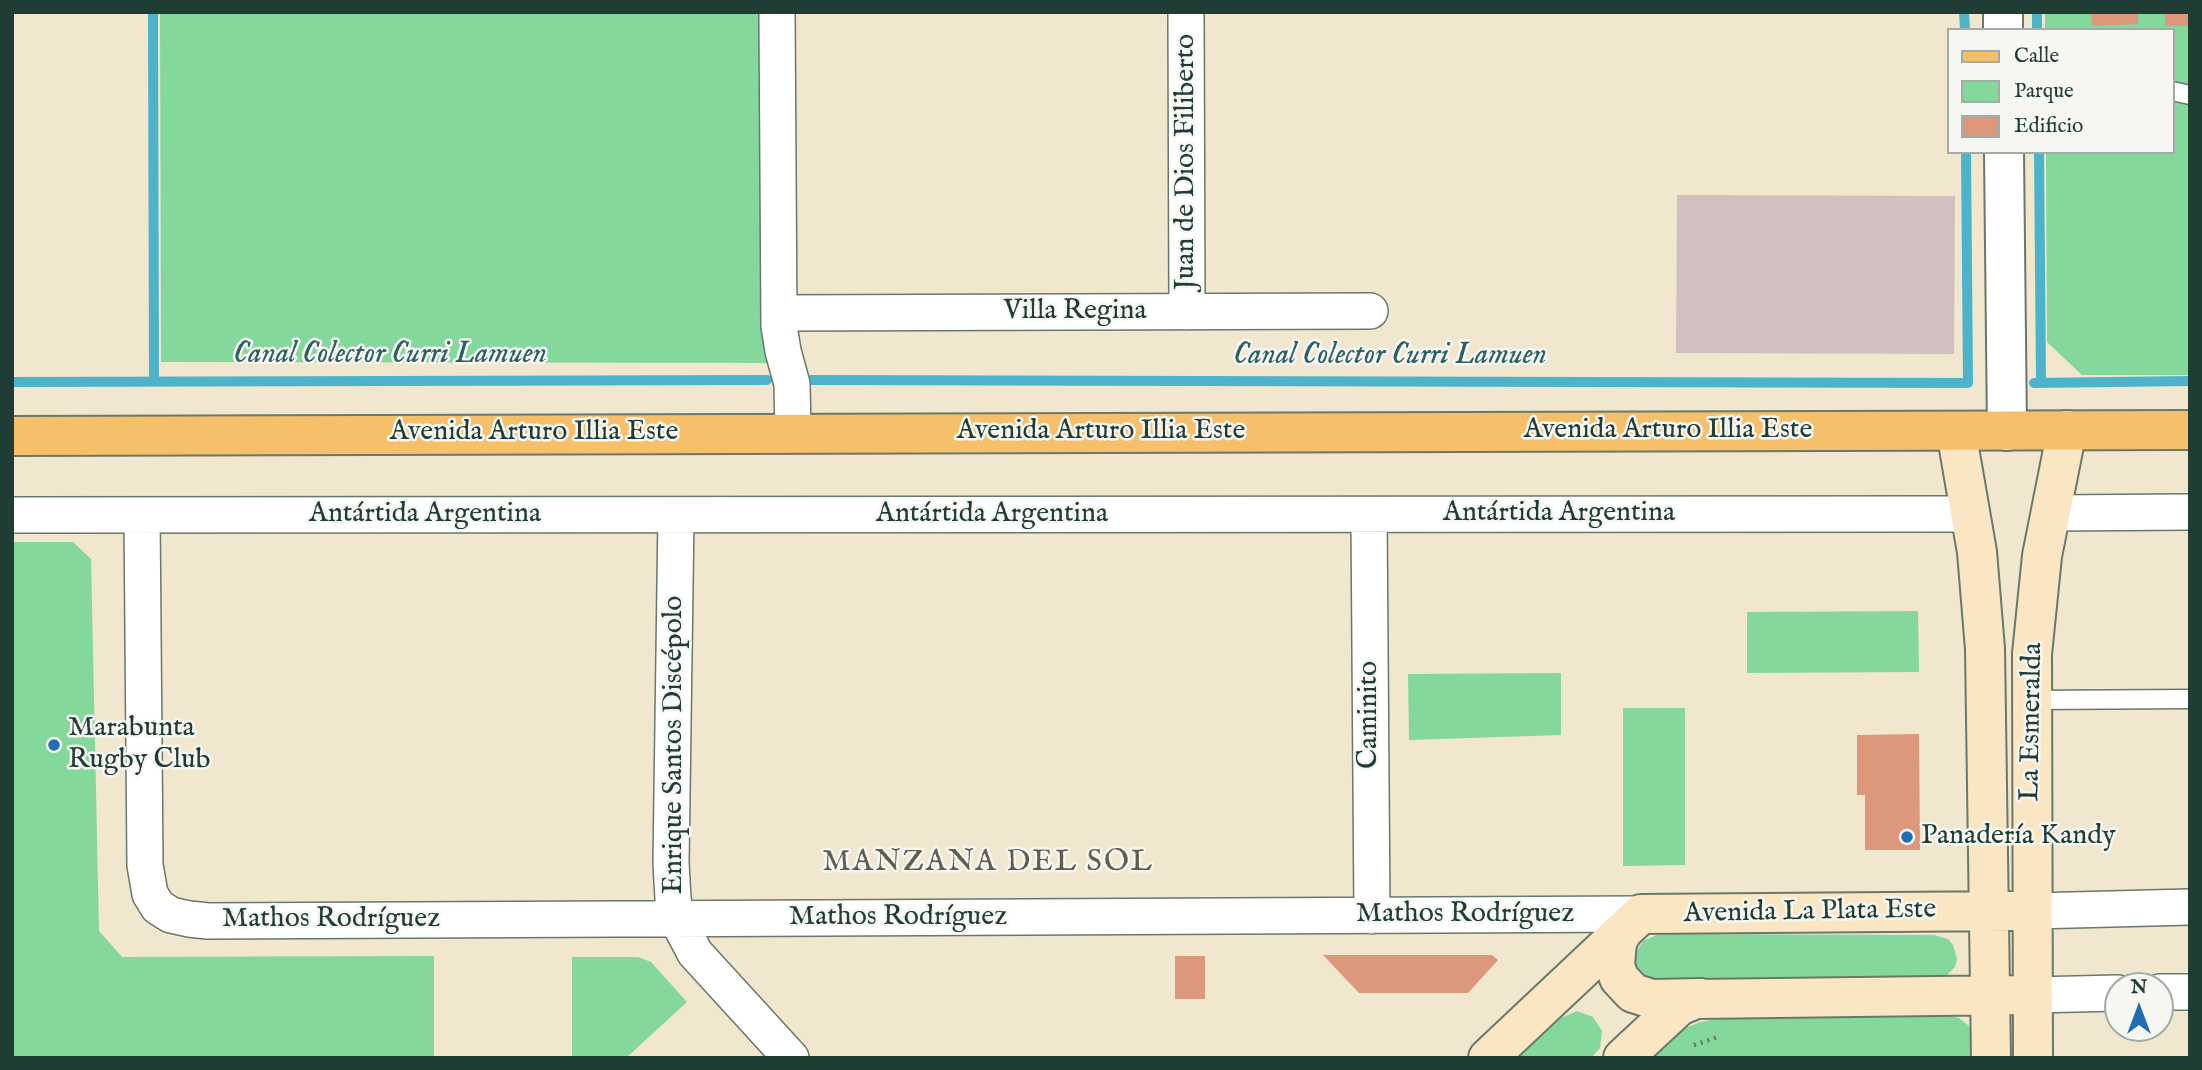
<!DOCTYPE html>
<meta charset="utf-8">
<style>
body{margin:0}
#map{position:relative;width:2202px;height:1070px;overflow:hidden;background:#f1e6ce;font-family:"IM FELL English",serif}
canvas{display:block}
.frame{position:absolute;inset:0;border:14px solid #1f3d34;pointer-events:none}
.legend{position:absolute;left:1947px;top:28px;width:228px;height:126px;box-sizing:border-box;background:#f6f6f2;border:2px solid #a0aca6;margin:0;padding:9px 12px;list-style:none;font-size:21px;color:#1f3d34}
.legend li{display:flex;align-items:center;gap:14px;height:35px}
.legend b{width:35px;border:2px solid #a0aca6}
.north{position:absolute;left:2104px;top:972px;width:70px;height:70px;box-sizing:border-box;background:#f6f6f2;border:2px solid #a0aca6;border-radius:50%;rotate:0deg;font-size:19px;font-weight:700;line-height:28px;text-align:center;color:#1f3d34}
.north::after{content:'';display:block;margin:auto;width:24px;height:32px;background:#1f6fb2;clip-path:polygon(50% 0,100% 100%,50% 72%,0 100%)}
</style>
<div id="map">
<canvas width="2202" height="1070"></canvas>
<div class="frame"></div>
<ul class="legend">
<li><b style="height:9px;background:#f6c06b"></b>Calle</li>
<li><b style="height:19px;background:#84d89b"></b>Parque</li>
<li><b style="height:19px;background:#dd977b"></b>Edificio</li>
</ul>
<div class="north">N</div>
</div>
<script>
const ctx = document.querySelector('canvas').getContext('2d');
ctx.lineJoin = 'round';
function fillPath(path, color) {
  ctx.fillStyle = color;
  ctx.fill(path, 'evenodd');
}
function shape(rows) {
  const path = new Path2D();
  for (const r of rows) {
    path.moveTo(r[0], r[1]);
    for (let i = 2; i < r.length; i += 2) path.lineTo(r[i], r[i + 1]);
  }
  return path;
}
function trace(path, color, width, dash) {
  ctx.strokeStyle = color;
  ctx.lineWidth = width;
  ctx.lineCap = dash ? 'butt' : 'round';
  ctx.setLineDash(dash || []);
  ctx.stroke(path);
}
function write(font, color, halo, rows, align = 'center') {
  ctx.font = font + ' "IM FELL English",serif';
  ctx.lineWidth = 5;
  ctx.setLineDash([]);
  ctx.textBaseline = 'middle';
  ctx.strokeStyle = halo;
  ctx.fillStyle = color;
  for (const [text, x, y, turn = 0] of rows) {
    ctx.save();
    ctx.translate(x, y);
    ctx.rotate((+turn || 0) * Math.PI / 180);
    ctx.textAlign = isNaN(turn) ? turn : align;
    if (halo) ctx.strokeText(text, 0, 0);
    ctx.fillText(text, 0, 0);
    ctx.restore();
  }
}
const industrial = shape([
 [1677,195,1955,196,1954,354,1676,353]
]);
const green = shape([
 [160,12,764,12,767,363,161,362],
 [2045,12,2190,12,2190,375,2082,375,2047,342,2046,152,2172,152,2172,30,2045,30],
 [12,542,73,542,91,559,99,931,122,957,434,956,434,1058,12,1058],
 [1918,611,1919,672,1747,673,1747,612],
 [1561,673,1561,735,1409,740,1408,674],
 [1623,708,1685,708,1685,865,1623,866],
 [1659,934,1934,935,1948,939,1953,945,1957,959,1955,967,1945,977,1647,981,1637,970,1635,954,1643,941],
 [572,957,638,957,651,962,687,1002,626,1058,572,1058],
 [1577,1011,1593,1017,1602,1031,1600,1048,1591,1058,1518,1058,1561,1018],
 [1951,1016,1959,1018,1969,1026,1972,1032,1974,1058,1653,1058,1686,1028,1700,1022,1717,1019]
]);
const stream = shape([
 [153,12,154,381],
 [1964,12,1965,30],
 [2037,12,2037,30],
 [2039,152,2041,383],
 [812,380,1968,383,1966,152],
 [12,382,767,380],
 [2034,383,2190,381]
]);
const building = shape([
 [2091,12,2138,12,2138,24,2092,26],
 [2165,12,2190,12,2190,26,2165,26],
 [1919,734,1920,850,1865,850,1865,795,1857,795,1857,735],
 [1323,955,1492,955,1498,960,1468,993,1359,993],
 [1175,956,1205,956,1205,999,1175,999]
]);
const path = shape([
 [1694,1045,1718,1037]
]);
const service = shape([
 [2172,91,2190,95],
 [2031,700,2190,699]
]);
const minor = shape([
 [777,12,779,326,783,351,792,384,793,432],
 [1186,12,1187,312],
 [779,313,1370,311],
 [2050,513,2190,512],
 [12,515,1971,514],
 [142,515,145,865,150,894,158,907,171,915,189,919,208,921,1641,914],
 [676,515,671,863,673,899,677,919,695,953,791,1058],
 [1369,515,1372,916],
 [2032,911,2190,907],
 [2160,992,2190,992],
 [2033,995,2118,993]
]);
const tertiary = shape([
 [2003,12,2003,30],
 [2004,152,2007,431]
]);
const secondary = shape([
 [1956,431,1977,552,1985,649,1991,1058],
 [1623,931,1617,942,1615,965,1619,978,1633,993,1652,999,1700,998],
 [1488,1058,1641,914,2013,911],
 [1623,1058,1679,1006,1696,999,2016,995],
 [2033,1058,2032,654,2042,556,2067,430]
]);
const primary = shape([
 [12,436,2190,430]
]);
const markers = [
 [54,745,7,"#1f6fb2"],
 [1907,837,7,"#1f6fb2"]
];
const streetNames = [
 ["Juan de Dios Filiberto",1187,162,-90],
 ["Villa Regina",1075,312],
 ["Avenida Arturo Illia Este",1668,431],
 ["Avenida Arturo Illia Este",1101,432],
 ["Avenida Arturo Illia Este",534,433],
 ["Antártida Argentina",1559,514],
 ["Antártida Argentina",425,515],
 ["Antártida Argentina",992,515],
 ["Caminito",1370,715,-90],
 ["La Esmeralda",2033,722,-89],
 ["Enrique Santos Discépolo",675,745,-90],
 ["Avenida La Plata Este",1810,913,-1],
 ["Mathos Rodríguez",1465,915],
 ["Mathos Rodríguez",898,918],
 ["Mathos Rodríguez",331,920]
];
const poiNames = [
 ["Marabunta",68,729],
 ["Rugby Club",68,761],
 ["Panadería Kandy",1921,837]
];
const waterNames = [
 ["Canal Colector Curri Lamuen",390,356],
 ["Canal Colector Curri Lamuen",1390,357]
];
const neighbourhoodNames = [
 ["MANZANA DEL SOL",988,864]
];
fillPath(industrial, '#d2bfc0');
fillPath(green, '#84d89b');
trace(stream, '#4cb3ca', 10);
fillPath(building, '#dd977b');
trace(service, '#68786a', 21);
trace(minor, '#68786a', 38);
trace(tertiary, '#68786a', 42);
trace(secondary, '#68786a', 42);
trace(primary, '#68786a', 42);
trace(path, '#68786a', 4.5, [2, 5]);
trace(service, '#fff', 18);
trace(minor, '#fff', 35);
trace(tertiary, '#fff', 38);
trace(secondary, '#fbe6c4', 38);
trace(primary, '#f6c06b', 38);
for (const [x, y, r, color] of markers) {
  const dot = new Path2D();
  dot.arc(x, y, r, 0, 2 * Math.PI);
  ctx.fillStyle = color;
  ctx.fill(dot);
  trace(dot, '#f6f6f2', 2.5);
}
write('28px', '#1f3d34', '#f6f6f2', streetNames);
write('28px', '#1f3d34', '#f6f6f2', poiNames, 'left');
write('italic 30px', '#2c6061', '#f6f6f2', waterNames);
ctx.letterSpacing = '2px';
write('30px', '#625c4d', '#f6f6f2', neighbourhoodNames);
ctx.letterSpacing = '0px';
</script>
